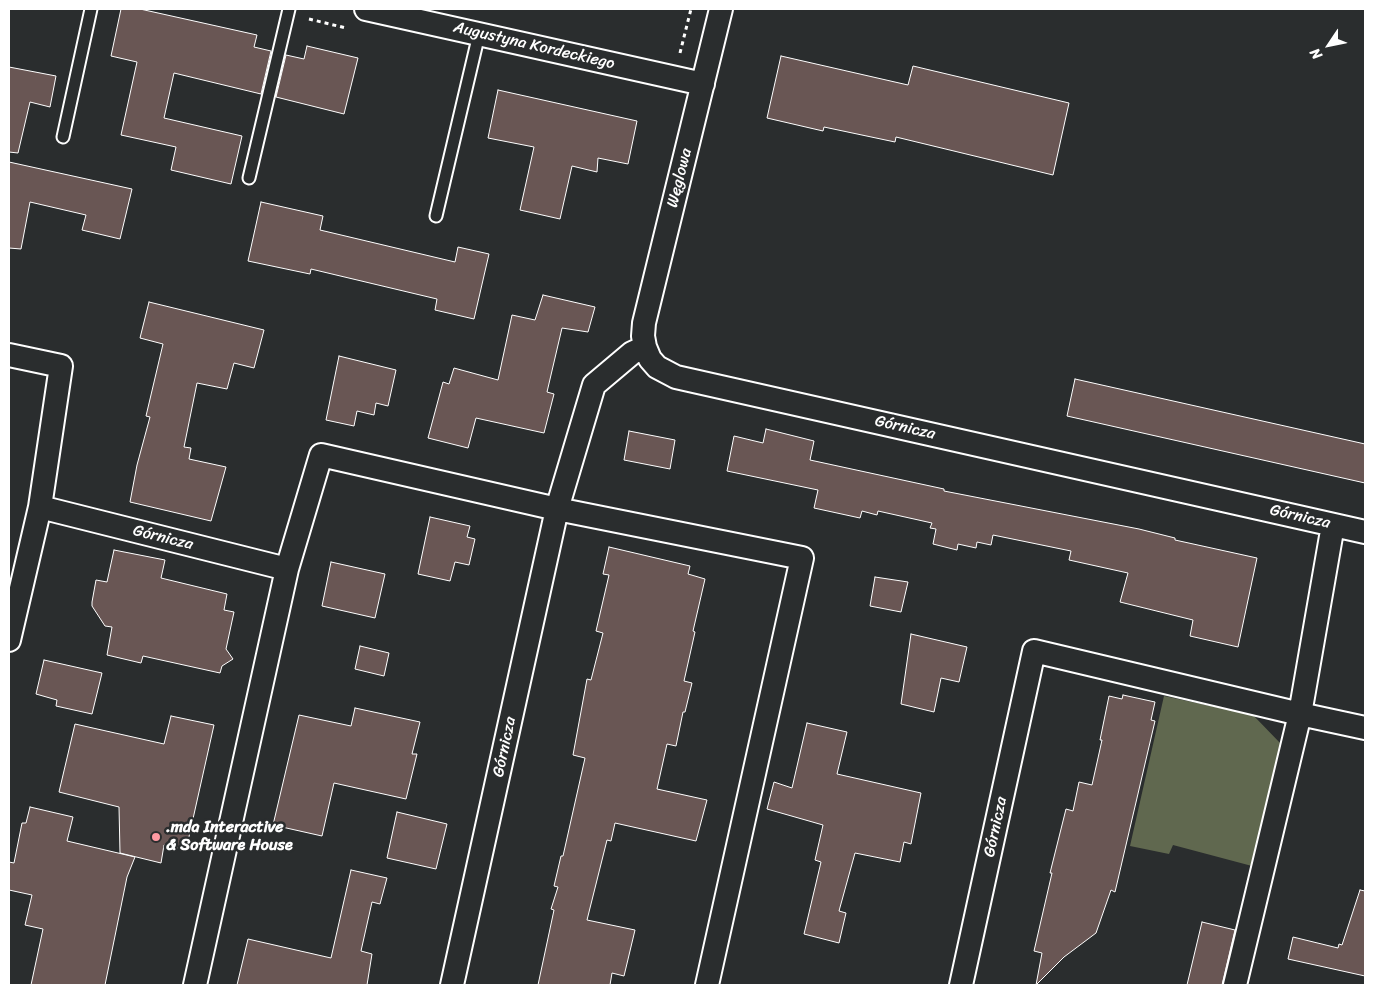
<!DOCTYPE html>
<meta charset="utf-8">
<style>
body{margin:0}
#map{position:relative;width:1374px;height:994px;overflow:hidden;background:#2a2d2e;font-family:Sriracha,sans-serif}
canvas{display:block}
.frame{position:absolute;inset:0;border:10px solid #fff;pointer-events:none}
.north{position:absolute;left:1304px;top:20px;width:50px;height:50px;-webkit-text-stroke:4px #2a2d2e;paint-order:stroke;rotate:236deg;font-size:14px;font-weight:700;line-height:20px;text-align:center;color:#fff}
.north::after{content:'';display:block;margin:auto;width:18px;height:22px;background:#fff;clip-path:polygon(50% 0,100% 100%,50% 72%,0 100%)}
</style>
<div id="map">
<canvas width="1374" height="994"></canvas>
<div class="frame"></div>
<div class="north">N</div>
</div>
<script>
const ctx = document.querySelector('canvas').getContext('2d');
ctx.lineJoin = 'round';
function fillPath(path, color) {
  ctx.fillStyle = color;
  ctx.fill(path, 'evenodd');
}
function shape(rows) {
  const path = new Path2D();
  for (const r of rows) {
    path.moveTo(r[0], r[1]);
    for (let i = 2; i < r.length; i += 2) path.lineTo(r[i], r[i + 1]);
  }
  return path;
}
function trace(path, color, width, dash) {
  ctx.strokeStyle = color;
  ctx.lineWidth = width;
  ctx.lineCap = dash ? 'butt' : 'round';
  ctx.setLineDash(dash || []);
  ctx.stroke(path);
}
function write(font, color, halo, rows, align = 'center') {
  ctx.font = font + ' Sriracha,sans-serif';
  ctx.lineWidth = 5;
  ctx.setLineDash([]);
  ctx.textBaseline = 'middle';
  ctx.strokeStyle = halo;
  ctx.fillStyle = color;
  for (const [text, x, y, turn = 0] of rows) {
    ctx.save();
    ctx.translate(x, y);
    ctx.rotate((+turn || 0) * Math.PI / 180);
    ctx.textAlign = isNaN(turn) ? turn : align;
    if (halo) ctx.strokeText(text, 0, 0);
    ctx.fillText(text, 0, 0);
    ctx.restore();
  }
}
const green = shape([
 [1164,696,1253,715,1282,745,1252,866,1173,845,1169,854,1130,846]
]);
const building = shape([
 [121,9,140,9,257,35,254,47,271,51,261,94,174,73,164,118,242,136,231,184,171,170,176,147,121,135,137,62,111,56,121,9],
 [307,46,358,58,344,114,276,97,286,55,304,59,307,46],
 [781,56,908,85,913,66,1069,103,1053,175,896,137,895,142,824,127,823,131,767,118,781,56],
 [9,67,56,76,50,107,30,102,18,153,9,152,9,67],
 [498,90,637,121,628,164,598,158,597,172,572,166,560,219,520,210,534,147,488,138,498,90],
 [9,162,132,189,120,239,82,230,86,215,30,202,21,249,9,248,9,162],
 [261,202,323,216,320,230,455,262,458,247,489,254,474,319,435,310,437,299,311,269,310,274,248,261,261,202],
 [543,295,595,307,588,332,562,328,547,392,554,394,544,433,476,418,468,448,428,438,443,382,449,384,454,368,498,380,512,315,535,320,543,295],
 [149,302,264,330,254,368,234,363,227,389,197,383,184,447,191,448,189,459,226,467,211,521,130,502,137,465,150,417,146,416,163,344,140,338,149,302],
 [339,356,396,370,388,406,376,403,374,415,357,411,354,426,326,420,339,356],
 [1075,379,1365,444,1365,483,1067,416,1075,379],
 [766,429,814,441,810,460,944,489,944,491,1139,529,1175,538,1175,540,1257,558,1238,647,1190,636,1193,620,1120,602,1128,573,1069,560,1071,551,993,535,991,545,977,542,976,548,958,544,957,550,933,544,936,529,930,528,932,523,878,511,877,515,862,511,860,518,814,508,818,490,727,471,734,436,763,443,766,429],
 [629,431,675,440,670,469,624,460,629,431],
 [430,517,470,526,467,537,475,539,469,565,455,562,450,581,418,574,430,517],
 [609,547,690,566,688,574,705,579,693,631,695,632,684,681,692,683,685,712,683,712,676,746,667,744,657,789,707,800,696,841,615,823,611,841,607,840,587,920,635,930,624,976,612,973,610,985,538,985,554,910,551,909,558,887,554,886,561,856,563,856,585,758,573,755,587,679,591,680,603,633,596,631,609,575,603,574,609,547],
 [114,550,165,560,161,578,227,594,224,610,234,612,226,649,233,659,222,666,220,673,143,656,141,663,107,655,112,627,105,626,92,606,92,602,96,580,107,582,114,550],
 [331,562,385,574,375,618,322,606,331,562],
 [875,577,908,582,901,612,870,606,875,577],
 [911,634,967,647,959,682,941,678,934,712,901,704,911,634],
 [360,646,389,653,384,676,355,669,360,646],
 [44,660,102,673,92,714,56,706,57,700,36,694,44,660],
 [1123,695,1155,702,1151,720,1155,721,1115,892,1111,890,1096,933,1064,957,1036,985,1042,953,1034,951,1052,873,1050,873,1066,809,1073,811,1079,782,1092,785,1102,740,1100,740,1109,696,1122,699,1123,695],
 [355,708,420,722,412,754,417,754,406,799,334,783,322,836,273,825,299,715,351,726,355,708],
 [171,716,214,725,186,850,164,845,161,863,120,853,119,807,59,792,75,724,164,744,171,716],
 [807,723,847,732,837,774,921,793,911,844,904,842,900,862,855,853,839,911,846,913,839,943,804,934,821,862,815,860,823,825,767,809,774,782,792,788,807,723],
 [30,807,73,817,67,841,135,857,127,877,105,985,31,985,43,929,25,925,32,895,9,890,9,862,14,863,22,823,26,823,30,807],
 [397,812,447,824,436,869,387,858,397,812],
 [351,870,387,878,380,904,372,902,361,951,372,954,367,985,237,985,248,939,331,958,351,870],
 [1360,890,1365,891,1365,976,1288,959,1293,937,1338,948,1339,944,1342,945,1360,890],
 [1202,922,1235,930,1222,985,1187,985,1202,922]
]);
const path = shape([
 [309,19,346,28],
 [680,53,691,9]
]);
const lane = shape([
 [63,137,91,9],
 [249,178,289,9],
 [436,216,479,34]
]);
const street = shape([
 [366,9,703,84],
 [721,9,644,323,643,336,645,347,650,359,657,367,676,377,1365,532],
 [9,355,61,366,40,507,9,640],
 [40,507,287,569],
 [1333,525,1300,714,1365,728],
 [195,985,287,569,321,455,557,509,594,385,632,353,645,347],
 [452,985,557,509,802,558,707,985],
 [961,985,1034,651,1300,714,1235,985]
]);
const markers = [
 [156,837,5,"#ff9aa2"]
];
const streetNames = [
 ["Augustyna Kordeckiego",534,46,13],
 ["Węglowa",680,178,-76],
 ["Górnicza",905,428,13],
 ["Górnicza",1300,517,13],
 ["Górnicza",163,538,14],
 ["Górnicza",505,747,-78],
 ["Górnicza",996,827,-78]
];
const poiNames = [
 [".mda Interactive",166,828],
 ["& Software House",166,846]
];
fillPath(green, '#60684f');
fillPath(building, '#695654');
trace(building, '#fff', 1);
trace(lane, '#fff', 15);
trace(street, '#fff', 26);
trace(path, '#fff', 3, [4, 4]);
trace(lane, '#2a2d2e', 11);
trace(street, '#2a2d2e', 22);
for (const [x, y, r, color] of markers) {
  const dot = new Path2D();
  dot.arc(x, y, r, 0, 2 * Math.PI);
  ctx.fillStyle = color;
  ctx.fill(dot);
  trace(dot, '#2a2d2e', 2);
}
write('16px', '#fff', '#2a2d2e', streetNames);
write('bold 16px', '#fff', '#2a2d2e', poiNames, 'left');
</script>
